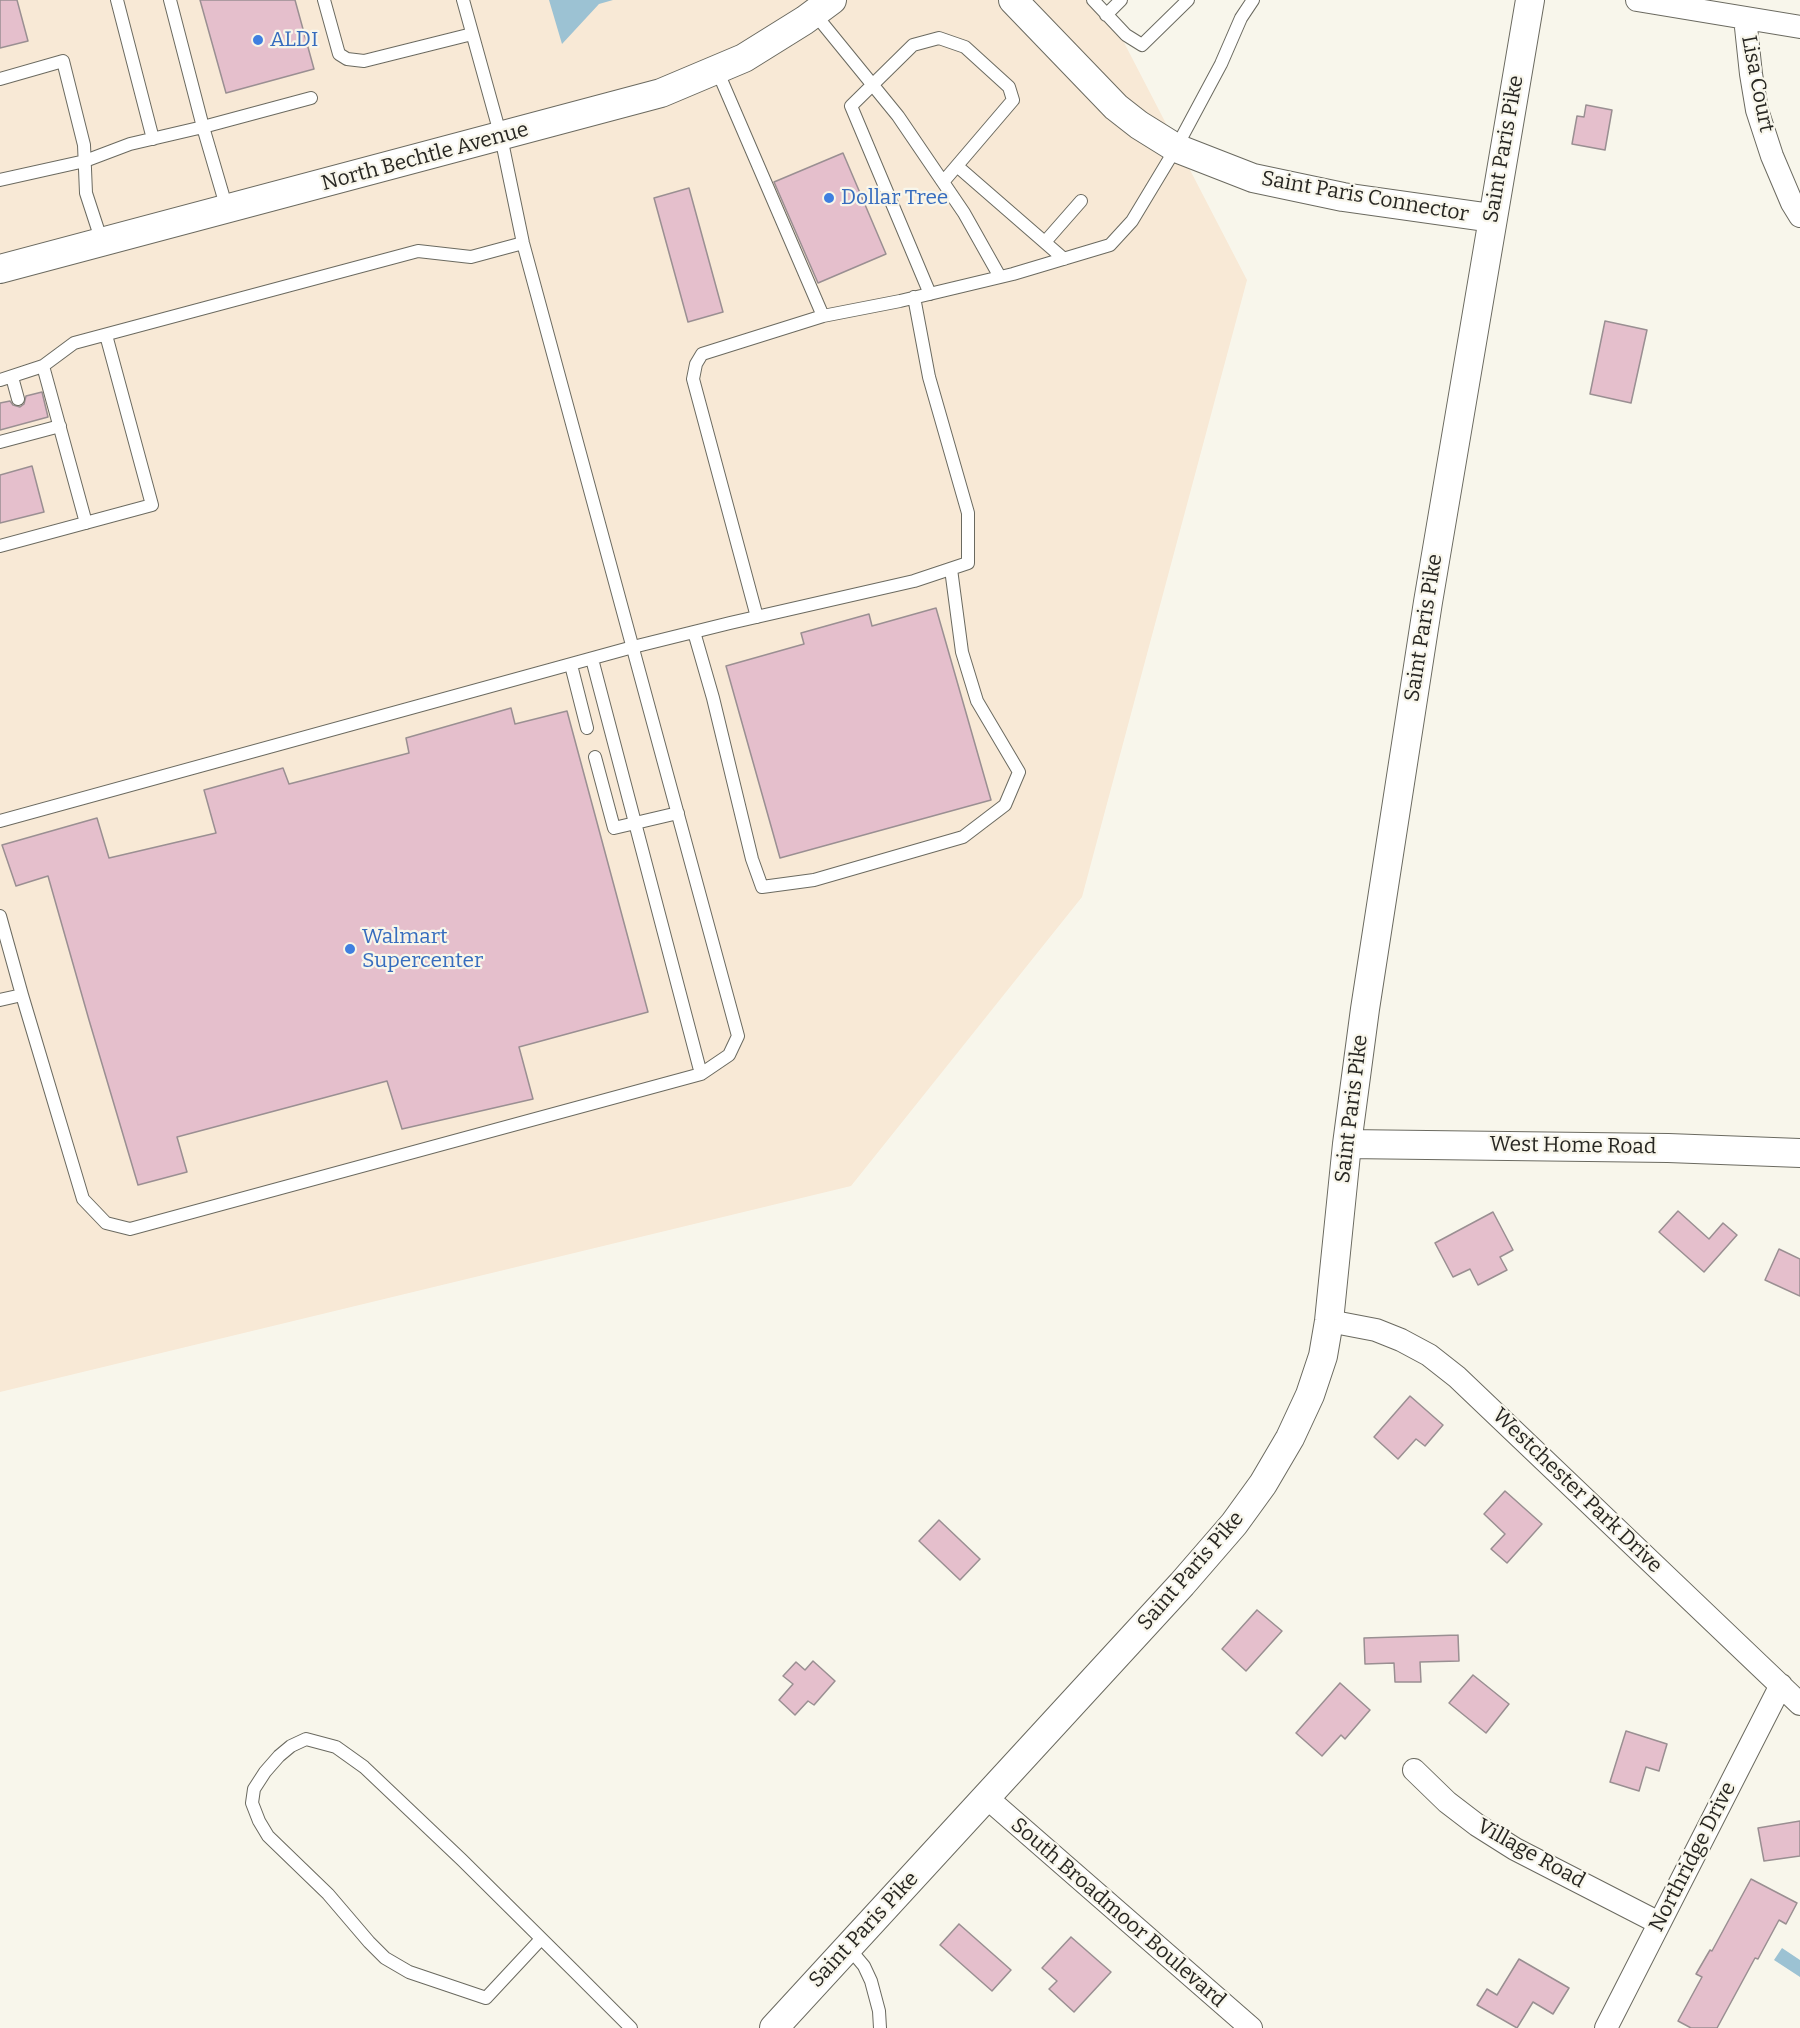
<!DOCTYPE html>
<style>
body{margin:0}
canvas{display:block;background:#f8f6eb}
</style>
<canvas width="1800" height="2028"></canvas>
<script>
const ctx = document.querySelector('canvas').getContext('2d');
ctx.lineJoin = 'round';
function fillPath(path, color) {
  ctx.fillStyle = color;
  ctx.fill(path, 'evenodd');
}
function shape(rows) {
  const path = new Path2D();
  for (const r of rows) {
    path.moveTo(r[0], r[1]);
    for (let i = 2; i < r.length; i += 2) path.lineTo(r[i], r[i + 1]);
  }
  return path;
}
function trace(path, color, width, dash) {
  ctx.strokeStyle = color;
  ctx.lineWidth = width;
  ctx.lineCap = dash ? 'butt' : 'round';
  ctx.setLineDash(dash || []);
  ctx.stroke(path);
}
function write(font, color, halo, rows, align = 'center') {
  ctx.font = font + ' Bitter,serif';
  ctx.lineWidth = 4.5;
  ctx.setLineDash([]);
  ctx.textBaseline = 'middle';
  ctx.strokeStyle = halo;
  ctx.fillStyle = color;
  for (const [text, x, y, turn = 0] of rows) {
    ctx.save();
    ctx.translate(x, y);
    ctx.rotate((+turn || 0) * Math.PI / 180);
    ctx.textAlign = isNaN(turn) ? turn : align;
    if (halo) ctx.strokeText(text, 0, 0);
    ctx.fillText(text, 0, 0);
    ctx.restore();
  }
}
const commercial = shape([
 [0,0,1102,0,1247,280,1082,897,851,1186,0,1392]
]);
const water = shape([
 [549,0,613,0,599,4,562,44],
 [1782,1948,1800,1960,1800,1977,1774,1960]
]);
const building = shape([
 [0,0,17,0,28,41,0,48,0,0],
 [200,0,295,0,314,69,226,93,200,0],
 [1586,105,1612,110,1605,150,1572,144,1577,116,1584,117,1586,105],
 [843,153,886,254,818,283,774,182,843,153],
 [689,188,723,312,688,322,654,198,689,188],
 [1605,321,1647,330,1631,403,1590,394,1605,321],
 [42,392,48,417,0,430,0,403,10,401,13,405,20,407,24,404,26,396,42,392],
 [32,466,44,512,0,523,0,475,32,466],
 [936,608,991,800,780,858,726,666,804,644,801,633,869,614,872,626,936,608],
 [511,708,515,724,567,711,648,1012,519,1047,533,1099,402,1129,387,1081,177,1137,187,1172,138,1185,89,1020,48,876,16,886,2,845,97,818,109,858,216,833,204,790,283,768,289,784,409,753,406,738,511,708],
 [1678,1211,1709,1239,1723,1223,1737,1235,1704,1272,1659,1232,1678,1211],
 [1493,1212,1513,1250,1500,1257,1507,1270,1478,1285,1470,1269,1453,1277,1435,1243,1493,1212],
 [1779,1249,1800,1259,1800,1296,1765,1280,1779,1249],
 [1410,1396,1443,1425,1425,1446,1416,1439,1398,1459,1374,1437,1410,1396],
 [1505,1491,1542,1524,1507,1563,1491,1549,1505,1534,1484,1514,1505,1491],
 [939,1520,980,1559,960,1580,919,1541,939,1520],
 [1257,1610,1282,1631,1246,1671,1222,1649,1257,1610],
 [1458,1635,1459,1661,1420,1662,1421,1682,1395,1682,1394,1663,1365,1664,1364,1638,1458,1635],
 [813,1661,835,1681,814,1705,808,1701,795,1715,779,1700,793,1684,783,1676,796,1662,805,1670,813,1661],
 [1473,1675,1509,1704,1486,1733,1449,1703,1473,1675],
 [1340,1683,1370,1710,1345,1739,1341,1735,1322,1756,1296,1733,1340,1683],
 [1626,1731,1667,1744,1659,1771,1646,1767,1639,1791,1610,1782,1626,1731],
 [1800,1821,1800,1856,1764,1861,1758,1828,1800,1821],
 [1751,1879,1797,1903,1786,1924,1779,1920,1758,1959,1755,1958,1717,2028,1691,2028,1678,2021,1702,1977,1696,1974,1710,1950,1712,1951,1751,1879],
 [959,1924,1011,1970,992,1991,940,1945,959,1924],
 [1071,1937,1111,1972,1074,2012,1049,1989,1057,1981,1042,1968,1071,1937],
 [1519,1959,1569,1988,1553,2014,1533,2002,1517,2028,1477,2005,1487,1989,1497,1995,1519,1959]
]);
const service = shape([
 [117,0,153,139],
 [170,0,203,127,311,98],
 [324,0,339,54,347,59,364,61,472,34],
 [1093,0,1126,35,1142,45,1188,0],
 [814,13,898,116,964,213,1000,277],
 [1106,15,1121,0],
 [717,70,823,316,900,301,1013,274,1110,245,1132,221,1176,148,1221,64,1241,18,1253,0],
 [0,79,63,61,84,145,86,193,102,242],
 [957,166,1064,259],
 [0,180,85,161,130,144,203,127,227,209],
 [1045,242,1081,201],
 [930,294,851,106,913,45,939,38,965,47,1009,87,1013,100,943,182],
 [12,377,18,399],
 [0,380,43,366],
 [0,442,60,426],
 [86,523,43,366,74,343,418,251,471,257,523,243],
 [0,546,152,505,106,335],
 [757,617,693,379,696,364,702,354,823,316],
 [694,632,713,698,752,859,762,887,814,880,963,837,1005,805,1019,772,977,701,962,652,951,569],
 [592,659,701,1074],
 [571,665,587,728],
 [595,757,614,828,678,813],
 [0,821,633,647,730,623,914,581,968,563,968,513,929,377,914,297],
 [0,916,22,995,83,1199,106,1223,130,1229,701,1074,729,1055,738,1036,523,243,501,137,463,0],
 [0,1000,22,995],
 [541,1939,486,1998,409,1972,385,1958,369,1942,328,1894,268,1836,259,1821,252,1803,254,1789,265,1772,279,1756,291,1746,306,1739,336,1747,364,1767,462,1860,575,1972,631,2028],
 [848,1947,864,1966,871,1981,879,2011,880,2028]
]);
const minor = shape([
 [1637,0,1800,27],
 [1745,18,1751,74,1757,110,1772,156,1792,203,1800,216],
 [1329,1321,1376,1330,1401,1340,1429,1355,1457,1377,1800,1704],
 [1414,1770,1447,1802,1477,1825,1515,1849,1659,1923],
 [986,1797,1251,2028],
 [1606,2028,1781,1685]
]);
const tertiary = shape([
 [1013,0,1116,107,1139,125,1176,148,1253,178,1343,197,1492,218],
 [0,269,661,93,744,58,805,20,832,0],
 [1347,1144,1668,1148,1800,1153],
 [774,2028,1182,1584,1234,1524,1263,1484,1290,1438,1310,1395,1323,1356,1329,1321,1347,1144,1365,1009,1428,602,1530,0]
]);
const markers = [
 [258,40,6,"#3f7fe0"],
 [829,198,6,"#3f7fe0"],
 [350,949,6,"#3f7fe0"]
];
const shopNames = [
 ["ALDI",270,40],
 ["Dollar Tree",841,198],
 ["Walmart",362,937],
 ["Supercenter",362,961]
];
const streetNames = [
 ["Lisa Court",1757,84,79],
 ["Saint Paris Pike",1504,149,-80],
 ["North Bechtle Avenue",425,157,-15],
 ["Saint Paris Connector",1365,197,10],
 ["Saint Paris Pike",1424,628,-81],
 ["Saint Paris Pike",1352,1109,-83],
 ["West Home Road",1573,1146,1],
 ["Westchester Park Drive",1577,1491,44],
 ["Saint Paris Pike",1191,1571,-49],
 ["Village Road",1531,1854,29],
 ["Northridge Drive",1693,1857,-63],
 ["South Broadmoor Boulevard",1118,1913,41],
 ["Saint Paris Pike",864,1930,-47]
];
fillPath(commercial, '#f8e9d6');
fillPath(water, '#9cc2d3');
fillPath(building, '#e5bfcc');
trace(building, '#9a8f92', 1.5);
trace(service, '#6b6a60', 14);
trace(minor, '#6b6a60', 24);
trace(tertiary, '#6b6a60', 30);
trace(service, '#fff', 12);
trace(minor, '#fff', 22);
trace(tertiary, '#fff', 28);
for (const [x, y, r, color] of markers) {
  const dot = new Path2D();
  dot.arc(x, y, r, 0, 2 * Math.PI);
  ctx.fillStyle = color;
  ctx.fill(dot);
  trace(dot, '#f8f6eb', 2);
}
write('21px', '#366cbe', '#f8f6eb', shopNames, 'left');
write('21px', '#272622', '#f8f6eb', streetNames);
</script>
